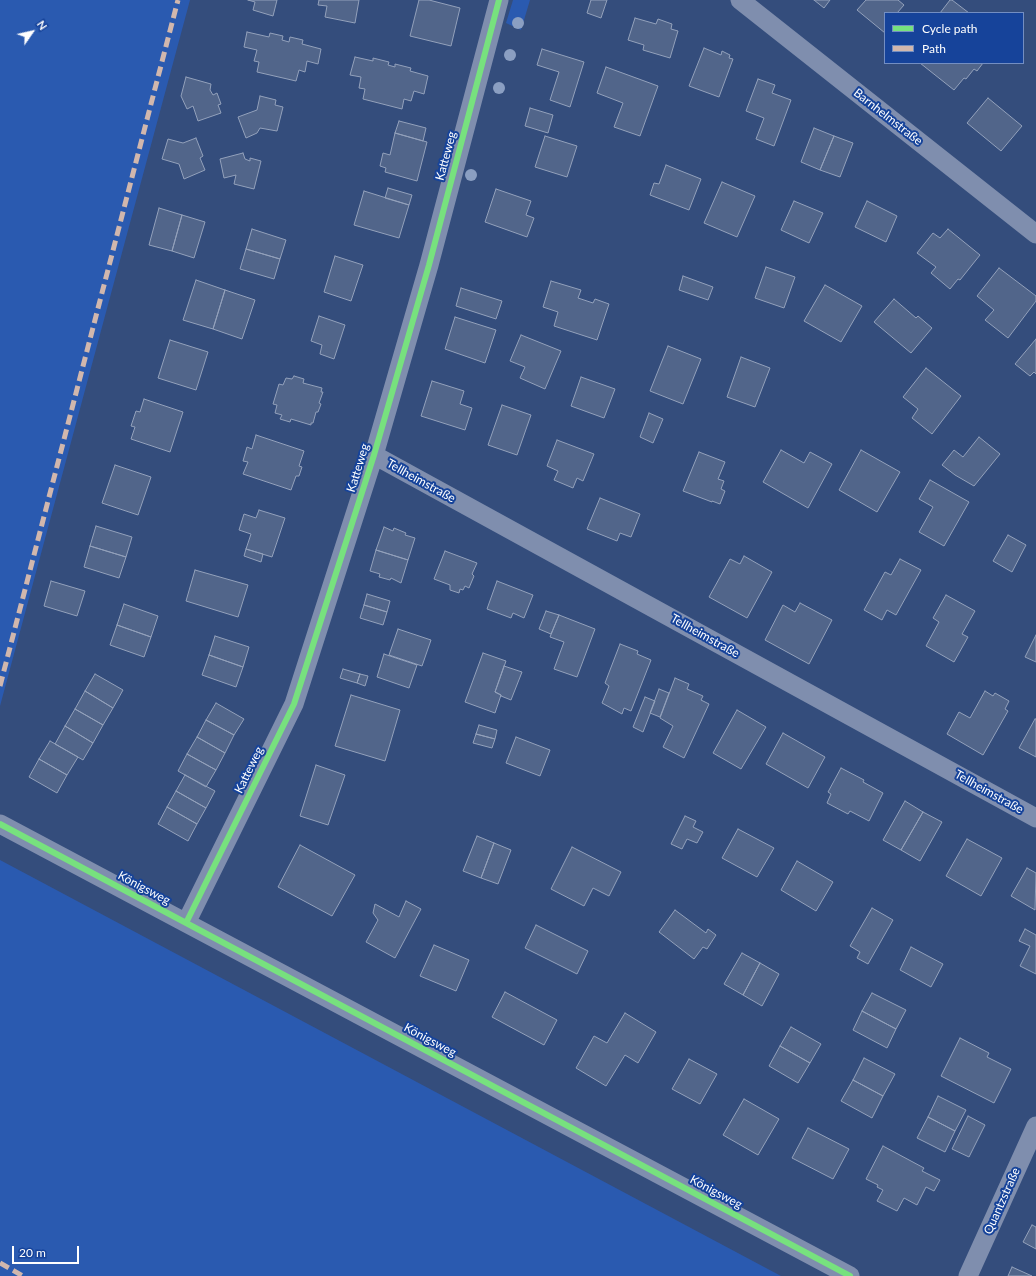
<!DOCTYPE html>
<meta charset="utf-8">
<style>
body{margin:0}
#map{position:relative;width:1036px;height:1276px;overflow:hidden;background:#344d7c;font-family:Lato,sans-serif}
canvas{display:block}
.legend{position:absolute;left:884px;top:12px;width:140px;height:52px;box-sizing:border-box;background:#16439a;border:1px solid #738ec2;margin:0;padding:5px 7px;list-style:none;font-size:12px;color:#fff}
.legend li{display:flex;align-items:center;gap:8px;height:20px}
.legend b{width:20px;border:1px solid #738ec2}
.north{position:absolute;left:12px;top:12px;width:40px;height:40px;-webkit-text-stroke:3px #16439a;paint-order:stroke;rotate:56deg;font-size:11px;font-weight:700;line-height:16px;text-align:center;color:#fff}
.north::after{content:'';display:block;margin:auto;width:14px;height:18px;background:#fff;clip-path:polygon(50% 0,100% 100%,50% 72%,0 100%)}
.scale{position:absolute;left:12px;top:1246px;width:67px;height:18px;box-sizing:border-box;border:2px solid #fff;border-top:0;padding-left:5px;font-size:12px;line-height:14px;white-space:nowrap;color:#fff;-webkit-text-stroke:3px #16439a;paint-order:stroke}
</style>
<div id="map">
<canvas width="1036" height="1276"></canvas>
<ul class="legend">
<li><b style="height:5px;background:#77e17e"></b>Cycle path</li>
<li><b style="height:5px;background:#d1b7ad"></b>Path</li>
</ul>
<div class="north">N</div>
<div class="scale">20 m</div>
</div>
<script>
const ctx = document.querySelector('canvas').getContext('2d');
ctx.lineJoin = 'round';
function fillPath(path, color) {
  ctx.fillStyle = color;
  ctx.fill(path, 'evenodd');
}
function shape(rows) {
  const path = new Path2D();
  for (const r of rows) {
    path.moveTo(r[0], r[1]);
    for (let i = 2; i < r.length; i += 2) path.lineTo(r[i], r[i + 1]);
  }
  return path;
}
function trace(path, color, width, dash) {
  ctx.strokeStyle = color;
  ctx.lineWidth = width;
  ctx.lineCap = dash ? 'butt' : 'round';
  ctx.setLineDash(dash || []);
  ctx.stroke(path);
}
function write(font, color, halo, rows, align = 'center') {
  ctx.font = font + ' Lato,sans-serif';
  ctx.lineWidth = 4;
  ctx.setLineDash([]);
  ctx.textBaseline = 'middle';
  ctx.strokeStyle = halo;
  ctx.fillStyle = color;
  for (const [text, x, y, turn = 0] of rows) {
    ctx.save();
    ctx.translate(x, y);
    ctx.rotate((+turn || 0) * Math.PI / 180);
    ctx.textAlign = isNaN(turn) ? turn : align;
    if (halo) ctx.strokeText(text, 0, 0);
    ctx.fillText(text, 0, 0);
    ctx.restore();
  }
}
const green = shape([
 [0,0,190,0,0,706],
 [513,0,530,0,521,30,506,23],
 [0,860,781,1276,0,1276]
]);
const building = shape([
 [248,0,277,0,273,16,253,10,255,2,248,0],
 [319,0,359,0,355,23,325,17,327,6,318,5,319,0],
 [419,0,429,0,460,8,451,46,410,36,419,0],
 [591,0,607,0,601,18,587,13,591,0],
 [814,0,830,0,824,8,814,0],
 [866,0,898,0,904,5,897,13,885,13,885,33,857,10,866,0],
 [950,0,952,0,969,13,940,13,950,0],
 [635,18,656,24,658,19,672,24,671,29,678,31,670,58,643,50,644,45,628,40,635,18],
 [247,32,269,37,270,33,283,36,282,40,289,42,290,37,303,40,302,44,321,49,318,64,307,61,305,72,299,70,296,81,257,72,259,62,254,61,257,50,244,47,247,32],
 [704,48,721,55,722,51,730,55,729,58,733,59,719,97,689,86,704,48],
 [542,49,584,62,570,107,550,100,559,72,537,65,542,49],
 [355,57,373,61,373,58,389,62,388,65,395,67,395,64,411,68,410,71,428,76,424,94,414,91,411,101,404,99,402,109,363,99,365,89,359,88,361,77,350,75,355,57],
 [920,63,983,63,977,71,974,69,966,79,964,78,954,90,920,63],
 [606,67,658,86,640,136,614,127,623,103,597,93,606,67],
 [186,77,211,84,210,90,213,95,217,93,221,104,218,105,221,113,198,121,193,106,187,109,181,96,186,77],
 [758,79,775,85,772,93,791,100,774,146,756,139,764,118,746,111,758,79],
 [260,96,276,100,275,105,283,107,277,131,260,128,257,133,246,138,238,117,257,110,260,96],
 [988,98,1022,126,1001,151,967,123,988,98],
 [530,108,553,115,548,133,525,126,530,108],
 [399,121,426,128,423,141,395,133,399,121],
 [814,128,834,136,820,170,801,162,814,128],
 [395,133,427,142,417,181,385,172,386,168,380,166,383,153,390,155,395,133],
 [545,136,577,146,567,177,535,167,545,136],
 [834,136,853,143,840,177,820,170,834,136],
 [196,138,203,156,200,158,205,170,184,179,179,164,162,159,168,139,183,143,196,138],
 [243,153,245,159,250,161,250,158,261,161,254,189,234,184,236,175,224,178,220,159,243,153],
 [666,165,701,179,689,210,650,195,654,183,659,184,666,165],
 [722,182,755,196,737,237,704,223,722,182],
 [388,188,412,195,409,205,385,198,388,188],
 [496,189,531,201,526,215,534,218,527,237,485,222,496,189],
 [364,191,409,205,399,238,354,225,364,191],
 [794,201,823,213,809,243,781,230,794,201],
 [867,201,897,216,886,242,855,227,867,201],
 [159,208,182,215,172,251,149,245,159,208],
 [182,215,205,222,194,258,172,251,182,215],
 [252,229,286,240,280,259,246,249,252,229],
 [948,229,980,255,960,280,958,279,950,289,931,273,936,267,917,253,933,233,940,238,948,229],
 [246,249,280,259,274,279,240,269,246,249],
 [335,256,363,265,351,301,324,292,335,256],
 [766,267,795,277,784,308,755,298,766,267],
 [999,268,1036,296,1036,301,1008,338,985,320,994,310,977,296,999,268],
 [683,276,713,287,708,300,679,290,683,276],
 [196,280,225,290,213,329,183,320,196,280],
 [551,281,581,290,578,298,593,303,595,299,609,304,597,340,554,326,558,312,543,307,551,281],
 [825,285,862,306,841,342,804,321,825,285],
 [461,288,502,301,496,319,456,306,461,288],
 [225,290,255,300,242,339,213,329,225,290],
 [894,299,916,318,918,316,932,328,911,353,874,322,894,299],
 [319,316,345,325,334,359,320,354,322,345,311,341,319,316],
 [455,317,496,330,485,363,445,349,455,317],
 [521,335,561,351,545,389,520,378,525,367,510,361,521,335],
 [1036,339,1036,374,1034,372,1030,376,1015,364,1036,339],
 [170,340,208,352,196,390,158,378,170,340],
 [668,346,701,359,683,404,650,391,668,346],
 [741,357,770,368,755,407,727,397,741,357],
 [926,368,961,396,932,434,912,418,918,409,903,397,926,368],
 [294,376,304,379,303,383,322,388,321,392,323,392,319,403,321,404,318,412,316,412,313,423,311,423,311,425,291,419,290,422,280,419,282,415,275,413,277,405,273,404,279,384,283,385,286,378,292,379,294,376],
 [581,377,615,389,604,418,571,406,581,377],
 [432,381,464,391,460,404,472,408,465,430,421,416,432,381],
 [144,399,183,412,170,452,131,439,135,427,131,426,136,411,140,412,144,399],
 [502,405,531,415,517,455,488,445,502,405],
 [649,413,663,419,653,443,640,437,649,413],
 [256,435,304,451,299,466,302,467,299,476,296,476,291,490,243,474,248,462,243,461,247,447,252,449,256,435],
 [979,437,1000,454,974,486,955,475,942,465,954,450,963,457,979,437],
 [557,440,594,454,583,481,577,478,573,488,554,480,558,471,547,466,557,440],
 [781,450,804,463,810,452,832,464,808,508,763,482,781,450],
 [861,450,900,472,877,512,839,490,861,450],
 [699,452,725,462,718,479,724,481,721,489,725,491,720,504,712,501,712,502,683,491,699,452],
 [115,465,151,477,138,515,102,503,115,465],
 [930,480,969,502,944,546,919,532,933,507,919,499,930,480],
 [600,498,640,514,631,537,620,533,617,541,587,529,600,498],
 [259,510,285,518,272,557,246,549,251,534,239,530,244,514,256,518,259,510],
 [96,526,132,537,126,557,90,546,96,526],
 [384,527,393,531,394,528,406,533,405,535,415,538,408,560,376,550,384,527],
 [1008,535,1026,545,1012,572,993,561,1008,535],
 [90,546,126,557,119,578,84,567,90,546],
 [246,549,263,554,261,562,244,556,246,549],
 [376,550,408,560,401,583,391,578,390,580,379,577,380,574,370,571,376,550],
 [445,551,477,563,472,574,474,576,469,588,465,586,463,590,460,589,459,593,450,590,450,585,434,579,445,551],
 [744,556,772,572,747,618,709,597,730,559,740,564,744,556],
 [900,559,921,570,896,615,887,610,882,620,864,610,885,572,891,575,900,559],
 [195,570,248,585,238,617,186,601,195,570],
 [51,581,85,591,77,616,44,606,51,581],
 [497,581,533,595,524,618,513,613,511,618,487,609,497,581],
 [367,594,390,601,387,612,364,605,367,594],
 [946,595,975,611,962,634,968,637,954,662,926,646,939,622,933,618,946,595],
 [800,603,832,620,809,664,765,640,783,605,795,612,800,603],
 [124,604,158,616,151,637,117,625,124,604],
 [364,605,387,612,383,625,360,618,364,605],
 [546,611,559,615,551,634,539,629,546,611],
 [559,615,595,629,577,677,554,669,564,642,550,637,559,615],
 [117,625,151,637,144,657,110,645,117,625],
 [398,629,431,640,422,666,389,655,398,629],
 [1036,635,1036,662,1025,657,1036,635],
 [215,636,249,647,243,667,209,655,215,636],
 [620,644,638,651,637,654,651,660,631,711,624,708,622,714,602,703,609,686,605,683,620,644],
 [483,653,506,661,495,692,501,695,495,713,465,702,483,653],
 [384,654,417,665,409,688,377,677,384,654],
 [209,655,243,667,236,687,202,675,209,655],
 [504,666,522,672,511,700,501,696,501,695,495,692,504,666],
 [343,669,360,674,357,683,340,678,343,669],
 [95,674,123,690,113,708,85,691,95,674],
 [360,674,368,676,365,686,357,683,360,674],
 [675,678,689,684,687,689,703,696,701,700,709,704,684,758,663,747,673,726,660,718,675,678],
 [659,689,669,693,660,717,650,713,659,689],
 [85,691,113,708,103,725,75,709,85,691],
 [985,691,993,696,995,693,1009,701,1005,709,1008,711,983,755,947,734,959,712,970,718,985,691],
 [351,695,400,710,385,761,335,746,351,695],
 [645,697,655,701,643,732,633,727,645,697],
 [216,703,244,719,234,735,206,720,216,703],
 [75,709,103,725,93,743,65,726,75,709],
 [737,710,766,727,741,769,713,753,737,710],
 [1035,719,1036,719,1036,757,1019,748,1035,719],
 [206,720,234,735,225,753,197,737,206,720],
 [479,725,497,730,495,739,476,734,479,725],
 [65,726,93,743,83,760,55,744,65,726],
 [783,733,825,757,808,788,766,764,783,733],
 [476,734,495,739,492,748,473,743,476,734],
 [197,737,225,753,216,770,187,754,197,737],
 [516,737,550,750,540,776,506,763,516,737],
 [50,741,78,757,67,775,39,759,50,741],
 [187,754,216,770,206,787,178,771,187,754],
 [39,759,67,775,57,793,29,777,39,759],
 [316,765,345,775,328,825,300,816,316,765],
 [841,768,864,780,863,782,883,793,869,821,850,811,848,814,827,803,831,794,828,792,841,768],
 [185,775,215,791,206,808,176,791,185,775],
 [176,791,206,808,197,824,167,807,176,791],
 [905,801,923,812,901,850,883,840,905,801],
 [167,807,197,824,188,841,158,824,167,807],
 [923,812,942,822,920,861,901,850,923,812],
 [685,816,696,821,693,827,703,832,697,843,687,839,682,849,671,844,685,816],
 [738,829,774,848,757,877,722,858,738,829],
 [477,836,494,843,481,878,463,871,477,836],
 [967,839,1002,858,981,896,946,876,967,839],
 [494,843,511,850,498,884,481,878,494,843],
 [300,845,355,875,332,916,278,887,300,845],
 [572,847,621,872,609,896,593,888,584,906,551,889,572,847],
 [797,861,833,882,816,911,781,890,797,861],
 [1027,868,1036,873,1035,910,1011,896,1027,868],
 [406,901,421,909,395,958,366,942,378,920,373,913,375,904,399,917,406,901],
 [872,908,893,920,868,964,857,958,860,952,850,946,872,908],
 [675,910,706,933,708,929,716,935,707,949,703,947,694,959,659,932,675,910],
 [536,925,588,951,577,974,525,948,536,925],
 [1025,929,1036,935,1036,974,1020,966,1030,946,1019,941,1025,929],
 [434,945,469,960,456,991,420,976,434,945],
 [911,947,943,964,931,987,900,970,911,947],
 [742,953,760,963,743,995,724,984,742,953],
 [760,963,779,974,762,1006,743,995,760,963],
 [505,992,557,1020,544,1045,492,1017,505,992],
 [872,993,906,1010,896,1029,862,1011,872,993],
 [862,1011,896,1029,887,1048,853,1030,862,1011],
 [625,1013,656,1032,638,1063,625,1055,606,1086,576,1068,594,1036,607,1043,625,1013],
 [791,1027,821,1044,810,1063,780,1046,791,1027],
 [960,1038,989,1053,987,1057,1011,1069,994,1103,941,1076,960,1038],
 [780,1046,810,1063,798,1083,769,1066,780,1046],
 [864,1058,895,1074,883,1096,853,1080,864,1058],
 [689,1059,717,1074,700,1104,672,1089,689,1059],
 [853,1080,883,1096,872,1118,841,1101,853,1080],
 [938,1096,966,1110,955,1131,928,1117,938,1096],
 [744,1099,779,1119,758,1155,723,1135,744,1099],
 [968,1116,985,1125,969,1157,952,1149,968,1116],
 [928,1117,955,1131,945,1152,917,1138,928,1117],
 [808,1128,849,1149,833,1179,792,1158,808,1128],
 [883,1146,924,1168,922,1171,940,1180,934,1191,926,1187,917,1205,904,1198,897,1211,877,1201,883,1190,877,1187,878,1185,866,1179,883,1146],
 [1032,1225,1036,1227,1036,1249,1023,1242,1032,1225],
 [1012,1267,1032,1276,1008,1276,1012,1267]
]);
const street = shape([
 [740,0,1036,234],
 [374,455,1036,818],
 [0,824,850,1276],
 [186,923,294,704,374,455,429,265,499,0],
 [968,1276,1036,1126]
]);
const quiet = shape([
 [0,686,178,0],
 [0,1263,23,1276]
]);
const cycleway = shape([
 [0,824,850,1276],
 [186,923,294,704,374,455,429,265,499,0]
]);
const trees = [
 [518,23],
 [510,55],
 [499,88],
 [471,175]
];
const streetNames = [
 ["Barnhelmstraße",888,117,38],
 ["Katteweg",446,156,-75],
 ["Katteweg",358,468,-73],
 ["Tellheimstraße",421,481,29],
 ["Tellheimstraße",705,636,29],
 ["Katteweg",249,770,-64],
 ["Tellheimstraße",989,792,29],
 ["Königsweg",144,888,28],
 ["Königsweg",430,1040,28],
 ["Königsweg",716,1192,28],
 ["Quantzstraße",1002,1201,-66]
];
fillPath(green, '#2a5ab0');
fillPath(building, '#51658a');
trace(building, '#93a1bb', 1);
trace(street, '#7f8eae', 19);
trace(quiet, '#d1b7ad', 5, [10, 5]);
trace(cycleway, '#77e17e', 6);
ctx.fillStyle = '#8b9fc2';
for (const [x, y] of trees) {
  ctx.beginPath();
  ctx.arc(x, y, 6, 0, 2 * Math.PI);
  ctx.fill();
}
write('12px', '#fff', '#16439a', streetNames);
</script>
